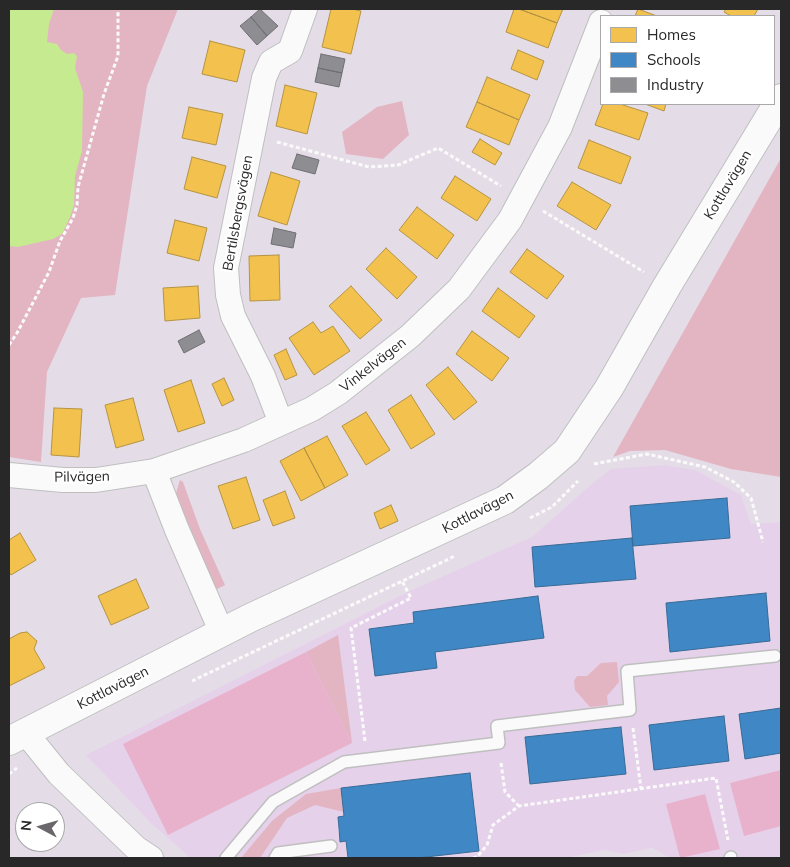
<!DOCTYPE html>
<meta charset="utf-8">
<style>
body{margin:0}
#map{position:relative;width:790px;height:867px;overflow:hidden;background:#e4dde7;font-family:Mulish,sans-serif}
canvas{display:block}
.frame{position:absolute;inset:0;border:10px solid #282828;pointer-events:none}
.legend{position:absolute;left:600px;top:15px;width:175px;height:90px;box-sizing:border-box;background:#fff;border:1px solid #a9a9a9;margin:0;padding:6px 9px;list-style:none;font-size:15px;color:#282828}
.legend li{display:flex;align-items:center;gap:10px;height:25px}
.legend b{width:25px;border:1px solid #a9a9a9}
.north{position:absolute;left:15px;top:802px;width:50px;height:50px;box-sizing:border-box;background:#fff;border:1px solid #a9a9a9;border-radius:50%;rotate:276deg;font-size:14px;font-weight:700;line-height:20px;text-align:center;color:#282828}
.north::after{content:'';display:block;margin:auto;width:18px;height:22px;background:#6a676b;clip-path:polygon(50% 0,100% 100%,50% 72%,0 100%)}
</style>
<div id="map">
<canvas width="790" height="867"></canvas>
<div class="frame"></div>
<ul class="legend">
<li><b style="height:14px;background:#f2c14e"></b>Homes</li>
<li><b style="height:14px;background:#3f88c5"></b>Schools</li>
<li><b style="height:14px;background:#8d8d92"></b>Industry</li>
</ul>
<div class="north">N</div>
</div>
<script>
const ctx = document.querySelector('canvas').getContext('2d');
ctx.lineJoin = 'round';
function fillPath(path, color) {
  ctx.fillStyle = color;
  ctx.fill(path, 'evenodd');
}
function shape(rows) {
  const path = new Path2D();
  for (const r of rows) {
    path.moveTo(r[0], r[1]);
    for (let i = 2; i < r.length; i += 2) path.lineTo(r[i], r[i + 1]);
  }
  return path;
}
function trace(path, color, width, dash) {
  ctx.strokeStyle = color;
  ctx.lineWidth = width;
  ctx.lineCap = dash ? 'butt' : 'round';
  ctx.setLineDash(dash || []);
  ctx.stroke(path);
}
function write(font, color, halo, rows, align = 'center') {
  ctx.font = font + ' Mulish,sans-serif';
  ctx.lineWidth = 5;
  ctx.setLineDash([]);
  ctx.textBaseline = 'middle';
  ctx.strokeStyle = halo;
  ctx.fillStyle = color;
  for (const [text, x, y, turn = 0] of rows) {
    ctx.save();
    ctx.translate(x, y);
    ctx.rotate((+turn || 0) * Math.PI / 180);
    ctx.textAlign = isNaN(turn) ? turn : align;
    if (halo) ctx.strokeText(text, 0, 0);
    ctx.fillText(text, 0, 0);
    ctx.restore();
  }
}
const education = shape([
 [664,465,695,470,741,495,751,524,781,522,781,858,670,858,652,848,623,854,605,850,564,858,191,858,152,824,86,755,410,591,532,537,593,483,611,469]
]);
const green = shape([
 [9,9,178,9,147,86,115,295,81,298,47,372,41,462,9,457],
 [402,101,409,135,383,159,346,154,342,132,377,107],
 [781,158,781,477,731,469,665,450,630,451,613,457],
 [180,480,183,482,200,529,225,585,215,590,177,502,176,493],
 [338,635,352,743,306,652],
 [617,662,619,682,607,696,608,705,590,707,575,690,574,681,577,676,587,676,601,663],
 [341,788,344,812,315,805,287,818,260,858,241,858,272,821,306,794]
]);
const pitch = shape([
 [306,652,352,743,168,835,123,744],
 [781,770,781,826,744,836,730,783],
 [705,794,720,849,680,858,666,804]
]);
const water = shape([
 [9,9,54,9,49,24,47,42,57,44,61,50,67,54,74,53,77,56,75,68,83,92,82,151,75,176,74,205,70,217,62,234,53,239,18,247,9,246]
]);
const homes = shape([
 [331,9,352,9,361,11,351,54,322,47,331,9],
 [514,9,519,9,557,23,548,48,506,32,514,9],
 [519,9,563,9,557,23,519,9],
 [638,9,657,16,635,16,638,9],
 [726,9,758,9,754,16,731,16,724,12,726,9],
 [210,41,245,50,237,82,202,74,210,41],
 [518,50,544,61,537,80,511,69,518,50],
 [487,77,530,95,519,120,477,102,487,77],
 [285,85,317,93,307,134,276,126,285,85],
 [477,102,519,120,509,145,466,127,477,102],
 [603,104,620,104,648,113,639,140,595,125,603,104],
 [645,104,666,104,664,111,645,104],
 [189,107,223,114,216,145,182,138,189,107],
 [480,139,502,153,495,165,472,152,480,139],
 [589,140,631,157,621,184,578,168,589,140],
 [192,157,226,166,217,198,184,189,192,157],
 [271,172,300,181,287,225,258,216,271,172],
 [455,176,491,199,477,221,441,198,455,176],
 [572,182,611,205,596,230,557,206,572,182],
 [417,207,454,235,437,259,399,230,417,207],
 [175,220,207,228,199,261,167,253,175,220],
 [386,248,417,277,397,299,366,269,386,248],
 [527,249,564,276,547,299,510,272,527,249],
 [279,255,280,300,250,301,249,256,279,255],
 [198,286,200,318,165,321,163,288,198,286],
 [351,286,382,320,360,339,329,306,351,286],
 [498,288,535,316,519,338,482,311,498,288],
 [313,322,321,333,333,326,350,351,314,375,289,338,313,322],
 [472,331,509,358,492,381,456,354,472,331],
 [286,349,297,375,285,380,274,355,286,349],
 [448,367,477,402,454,420,426,385,448,367],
 [224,378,234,400,222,406,212,384,224,378],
 [191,380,205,423,178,432,164,390,191,380],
 [411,395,435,434,411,449,388,410,411,395],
 [133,398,144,440,116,448,105,405,133,398],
 [54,408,82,409,79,457,51,455,54,408],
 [366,412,390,450,366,465,342,426,366,412],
 [327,436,348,475,325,488,304,448,327,436],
 [304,448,325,488,301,501,280,461,304,448],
 [246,477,260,520,233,529,218,486,246,477],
 [285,491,295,518,273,526,263,500,285,491],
 [391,505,398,521,380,529,374,513,391,505],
 [20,533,36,560,11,575,9,572,9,540,20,533],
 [136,579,149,608,111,625,98,596,136,579],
 [27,632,37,641,34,649,45,668,9,686,9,639,20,633,27,632]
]);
const schools = shape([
 [727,498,730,538,633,546,630,506,727,498],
 [632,538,636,579,535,587,532,547,632,538],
 [766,593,770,641,670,652,666,603,766,593],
 [538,596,544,638,435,652,437,668,375,676,369,629,414,623,413,612,538,596],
 [781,708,781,753,745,759,739,714,781,708],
 [724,716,729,761,654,770,649,725,724,716],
 [621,727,626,774,530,784,525,737,621,727],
 [470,773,479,851,417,858,348,858,346,841,340,842,339,828,338,817,344,816,341,788,470,773]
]);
const industry = shape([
 [260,9,278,26,267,36,251,17,260,9],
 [251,17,267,36,257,45,240,26,251,17],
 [321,54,345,59,342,73,318,68,321,54],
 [318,68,342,73,339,87,315,82,318,68],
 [297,154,319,160,315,174,292,168,297,154],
 [274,228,296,233,293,248,271,244,274,228],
 [199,330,205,342,184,353,178,341,199,330]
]);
const path = shape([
 [277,142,369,167,398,165,438,148,501,186],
 [543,211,644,272],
 [9,345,17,333,49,272,60,241,73,218,77,205,78,187,104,94,118,56,118,9],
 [594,464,647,454,705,467,734,482,751,498,763,542],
 [530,518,552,507,578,481],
 [192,681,455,556],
 [633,728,641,789],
 [365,741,351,628,411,598,402,581],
 [501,763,505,792,519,806],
 [9,774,17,768],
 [473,858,477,857,487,845,493,825,519,806,716,778,728,840]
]);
const lane = shape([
 [226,858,273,802,344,762,499,743,497,726,630,710,627,671,775,656],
 [275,858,278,853,331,846],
 [730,858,731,857]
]);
const street = shape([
 [281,423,263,376,233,316,228,295,226,268,264,78,271,62,290,51,305,9],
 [154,471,177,530,222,633],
 [9,475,63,480,96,480,154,471,244,440,312,409,338,393,410,336,459,289,510,220,560,127,601,22],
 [25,732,59,774,136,848,151,858]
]);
const secondary = shape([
 [9,741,250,618,505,500,538,476,567,451,609,388,667,286,781,98]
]);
const streetNames = [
 ["Kottlavägen",728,185,-59],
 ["Bertilsbergsvägen",238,213,-80],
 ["Vinkelvägen",373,365,-38],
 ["Pilvägen",82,477,-1],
 ["Kottlavägen",478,512,-27],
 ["Kottlavägen",113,688,-27]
];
fillPath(education, '#e6d1ea');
fillPath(green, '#e3b5c2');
fillPath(pitch, '#e8b2cd');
fillPath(water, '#c6ea8f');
fillPath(homes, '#f2c14e');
trace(homes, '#b59343', 1);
fillPath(schools, '#3f88c5');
trace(schools, '#386b96', 1);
fillPath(industry, '#8d8d92');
trace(industry, '#6f6f72', 1);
trace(lane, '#bfbfc0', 14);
trace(street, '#bfbfc0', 26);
trace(secondary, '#bfbfc0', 30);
trace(path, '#fbfafb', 3, [4, 2.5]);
trace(lane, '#fbfafb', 11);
trace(street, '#fbfafb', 24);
trace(secondary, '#fbfafb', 28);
write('14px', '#282828', '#fff', streetNames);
</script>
